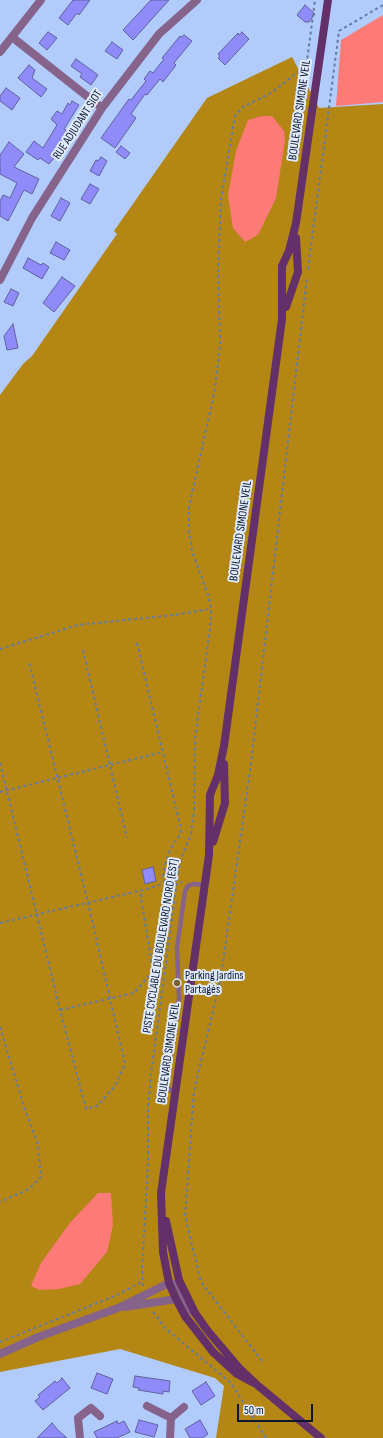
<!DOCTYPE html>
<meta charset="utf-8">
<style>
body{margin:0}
#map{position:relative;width:383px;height:1438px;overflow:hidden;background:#b0cbfc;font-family:"Sofia Sans Condensed",sans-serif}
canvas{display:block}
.scale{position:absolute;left:237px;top:1404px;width:76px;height:18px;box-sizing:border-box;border:2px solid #0c172d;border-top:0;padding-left:5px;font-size:12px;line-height:14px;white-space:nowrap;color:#0c172d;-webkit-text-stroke:3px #e1ebfe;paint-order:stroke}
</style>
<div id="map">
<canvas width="383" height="1438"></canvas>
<div class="scale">50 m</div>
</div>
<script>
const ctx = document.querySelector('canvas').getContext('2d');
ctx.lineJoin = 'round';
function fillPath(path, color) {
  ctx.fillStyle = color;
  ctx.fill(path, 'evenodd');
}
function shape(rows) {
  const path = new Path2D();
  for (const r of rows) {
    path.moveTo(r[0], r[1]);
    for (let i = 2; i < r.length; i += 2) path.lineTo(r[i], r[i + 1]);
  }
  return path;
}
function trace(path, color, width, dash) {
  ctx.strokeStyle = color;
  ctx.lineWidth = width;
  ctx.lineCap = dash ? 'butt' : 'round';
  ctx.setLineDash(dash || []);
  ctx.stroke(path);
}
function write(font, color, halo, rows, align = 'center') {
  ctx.font = font + ' "Sofia Sans Condensed",sans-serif';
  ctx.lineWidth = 4;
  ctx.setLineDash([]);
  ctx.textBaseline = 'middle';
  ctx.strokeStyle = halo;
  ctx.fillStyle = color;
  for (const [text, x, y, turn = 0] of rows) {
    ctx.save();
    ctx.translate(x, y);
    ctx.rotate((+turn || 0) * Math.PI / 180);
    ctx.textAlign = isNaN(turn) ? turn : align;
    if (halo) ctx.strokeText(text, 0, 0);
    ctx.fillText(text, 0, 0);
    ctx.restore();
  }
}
const forest = shape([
 [292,57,319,108,383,104,383,1438,216,1438,224,1386,215,1378,120,1349,0,1372,0,395,23,364,32,356,117,234,114,231,207,98]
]);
const water = shape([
 [383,15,383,102,336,106,341,40],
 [262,116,272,116,284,131,285,140,276,198,258,235,245,242,233,228,228,195,236,151,248,120],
 [98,1193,111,1193,113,1225,107,1252,80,1284,59,1289,40,1290,31,1286,41,1263,69,1224]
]);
const building = shape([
 [73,0,90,0,79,15,77,13,68,25,59,18,73,0],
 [151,0,169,0,133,40,123,30,151,0],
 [305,5,315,14,309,22,305,22,297,15,305,5],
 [48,32,57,38,47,50,39,43,48,32],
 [242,32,249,39,225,65,218,58,220,56,218,54,238,33,239,35,242,32],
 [184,35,192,41,174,63,176,65,163,82,160,79,147,95,145,94,131,114,136,118,115,148,101,138,129,99,131,100,146,81,144,79,150,71,153,73,164,59,162,58,180,36,182,37,184,35],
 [112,42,123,50,117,59,105,51,112,42],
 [76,59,98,75,91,85,80,77,82,74,71,66,76,59],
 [29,65,35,70,32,78,47,89,41,97,18,78,29,65],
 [6,88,20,98,12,110,0,101,0,96,6,88],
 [72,101,79,105,64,129,68,132,52,155,55,157,49,164,40,158,38,160,26,152,34,141,43,148,57,125,51,119,57,111,62,114,68,103,70,105,72,101],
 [9,142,24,154,14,167,39,179,32,194,24,190,8,221,0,216,0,201,3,195,10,198,17,183,0,174,0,155,9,142],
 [121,146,130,153,125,159,116,152,121,146],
 [101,157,107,161,99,176,90,171,96,160,98,161,101,157],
 [90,184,99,189,90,204,81,199,90,184],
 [61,198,70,203,60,221,51,216,61,198],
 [56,242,70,250,64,260,50,253,56,242],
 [28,258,41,265,43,263,49,267,42,279,23,268,28,258],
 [62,277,75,286,54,312,43,303,62,277],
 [11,289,19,293,13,306,4,302,11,289],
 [13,324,18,348,7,350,4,336,13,324],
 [153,867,156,881,145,884,142,870,153,867],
 [97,1373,113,1379,107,1394,91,1388,97,1373],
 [135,1376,170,1381,169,1392,163,1391,163,1394,138,1390,139,1388,133,1387,135,1376],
 [62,1378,70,1388,43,1410,35,1401,40,1397,38,1395,55,1381,57,1383,62,1378],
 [206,1382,215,1396,201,1405,192,1391,206,1382],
 [139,1420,158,1425,154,1437,135,1432,139,1420],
 [200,1420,208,1434,202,1438,190,1438,185,1429,200,1420],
 [117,1421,118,1424,124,1421,130,1432,117,1438,97,1438,94,1432,117,1421],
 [52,1423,58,1430,67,1438,37,1438,52,1423]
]);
const path = shape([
 [308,269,339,31,383,5],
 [137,643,180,825,181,833,171,848,165,864,163,876,165,884],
 [0,649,78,625,174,615,210,609],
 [83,650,127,838],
 [0,763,60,1010,86,1109,97,1106,115,1086,125,1064,88,903,29,662],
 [0,792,163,752],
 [0,923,143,890,177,880,182,883],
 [60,1010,134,993,153,971,140,891],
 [0,1027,25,1110,38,1144,41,1177,29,1189,0,1202],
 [143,1286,142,1271,148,1162,148,1110,151,1074,177,880,180,862,191,834,194,810,195,739,210,628,211,609,208,595,192,551,189,531,189,507,215,389,220,344,218,270,221,199,235,116,243,107,271,93,302,69,307,61,315,0],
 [153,1312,165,1328,231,1383,266,1438],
 [0,1342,115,1296,142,1282],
 [262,1361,201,1282,185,1216,194,1091,221,977,251,763,307,277]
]);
const service = shape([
 [175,1094,168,1088,167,1079,179,999,177,948,185,891,188,886,193,884,205,885]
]);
const minor = shape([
 [12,37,102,108],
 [0,52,41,0],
 [0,280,32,218,102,108,159,34,197,0],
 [125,1307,176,1299],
 [0,1354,38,1337,118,1308,169,1283],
 [147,1406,171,1418,170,1438],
 [171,1418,184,1407],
 [80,1438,78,1418,91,1408,100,1416]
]);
const tertiary = shape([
 [169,1283,175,1284,187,1308,195,1313]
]);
const secondary = shape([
 [286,307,298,272,296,238],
 [213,842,225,803,224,764],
 [166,1221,179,1280,195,1313,207,1330,240,1369,256,1384,321,1438],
 [256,1384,237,1374,213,1352,185,1316,176,1299,169,1283,163,1252,161,1193,209,855,210,795,218,775,224,746,282,319,282,266,289,251,296,223,328,0]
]);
const markers = [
 [177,983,4,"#7a6233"]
];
const streetNames = [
 ["BOULEVARD SIMONE VEIL",300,110,-82],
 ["RUE ADJUDANT SIOT",78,125,-57],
 ["BOULEVARD SIMONE VEIL",241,531,-82],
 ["PISTE CYCLABLE DU BOULEVARD NORD (EST)",161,946,-81],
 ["BOULEVARD SIMONE VEIL",169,1053,-82]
];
const poiNames = [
 ["Parking Jardins",185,976],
 ["Partagés",185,990]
];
fillPath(forest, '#b48614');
fillPath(water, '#fd7a77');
fillPath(building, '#8f8bfa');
trace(building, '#61619d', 1);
trace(path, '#677ba0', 2, [3, 3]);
trace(service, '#86638a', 4.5);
trace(minor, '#86638a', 8);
trace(tertiary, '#86638a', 8);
trace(secondary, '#633069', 8);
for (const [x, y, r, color] of markers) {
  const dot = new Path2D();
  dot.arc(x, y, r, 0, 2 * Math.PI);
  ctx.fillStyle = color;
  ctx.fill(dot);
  trace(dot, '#e1ebfe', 1.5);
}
write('12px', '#0c172d', '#e1ebfe', streetNames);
write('12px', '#0c172d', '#e1ebfe', poiNames, 'left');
</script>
